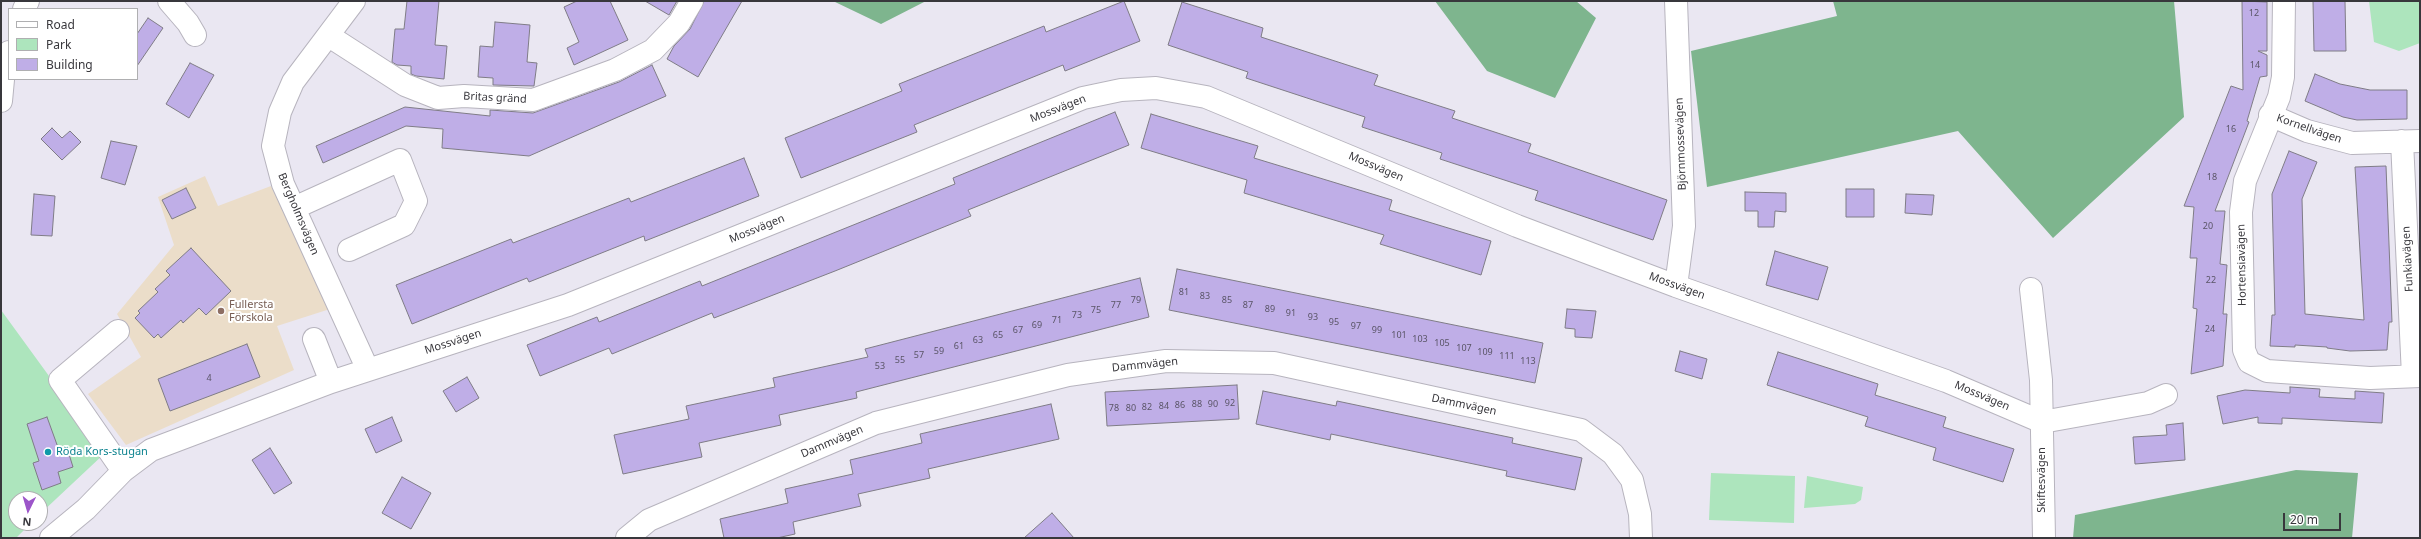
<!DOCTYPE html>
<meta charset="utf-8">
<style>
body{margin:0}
#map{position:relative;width:2421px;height:539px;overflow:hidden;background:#eae7f2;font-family:"Noto Sans",sans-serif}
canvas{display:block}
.frame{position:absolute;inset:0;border:2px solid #38373c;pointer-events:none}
.legend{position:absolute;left:8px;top:8px;width:130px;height:72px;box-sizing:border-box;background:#fff;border:1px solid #afafb1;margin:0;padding:5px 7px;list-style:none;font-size:12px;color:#38373c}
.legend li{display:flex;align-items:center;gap:8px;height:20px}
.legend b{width:20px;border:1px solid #afafb1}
.north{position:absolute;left:8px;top:491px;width:40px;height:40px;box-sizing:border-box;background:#fff;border:1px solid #afafb1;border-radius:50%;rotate:185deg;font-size:11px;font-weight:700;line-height:16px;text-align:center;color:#38373c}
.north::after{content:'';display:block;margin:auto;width:14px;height:18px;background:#9c55c9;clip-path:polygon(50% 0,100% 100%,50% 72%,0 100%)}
.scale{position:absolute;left:2283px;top:513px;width:58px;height:18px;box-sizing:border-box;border:2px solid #38373c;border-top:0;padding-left:5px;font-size:12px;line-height:14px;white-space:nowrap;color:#38373c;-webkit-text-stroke:3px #fff;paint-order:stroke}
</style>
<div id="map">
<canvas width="2421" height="539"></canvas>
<div class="frame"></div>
<ul class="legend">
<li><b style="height:5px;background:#fff"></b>Road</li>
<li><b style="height:11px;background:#ade5bd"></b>Park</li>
<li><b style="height:11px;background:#bfaee7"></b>Building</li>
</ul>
<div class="north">N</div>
<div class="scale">20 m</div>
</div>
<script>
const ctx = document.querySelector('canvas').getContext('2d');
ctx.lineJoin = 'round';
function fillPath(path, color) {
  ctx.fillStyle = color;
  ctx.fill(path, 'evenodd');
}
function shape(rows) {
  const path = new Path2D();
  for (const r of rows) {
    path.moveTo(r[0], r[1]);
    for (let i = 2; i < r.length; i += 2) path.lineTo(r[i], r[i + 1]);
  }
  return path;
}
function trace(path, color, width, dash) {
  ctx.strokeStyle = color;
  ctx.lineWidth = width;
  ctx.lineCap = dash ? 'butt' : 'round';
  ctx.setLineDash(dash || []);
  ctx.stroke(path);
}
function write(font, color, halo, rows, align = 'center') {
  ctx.font = font + ' "Noto Sans",sans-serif';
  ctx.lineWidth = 4;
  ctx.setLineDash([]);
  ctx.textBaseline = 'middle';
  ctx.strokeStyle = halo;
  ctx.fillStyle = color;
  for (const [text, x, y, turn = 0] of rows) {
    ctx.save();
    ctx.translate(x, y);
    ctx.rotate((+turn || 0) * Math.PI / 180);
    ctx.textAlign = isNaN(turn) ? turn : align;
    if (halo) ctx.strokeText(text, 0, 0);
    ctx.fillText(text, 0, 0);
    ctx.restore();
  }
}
const education = shape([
 [205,176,218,206,271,186,330,309,277,326,294,370,126,445,88,394,141,357,117,314,174,245,158,197]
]);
const green = shape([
 [2369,1,2420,1,2420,43,2399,51,2374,42],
 [1,310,105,453,40,514,40,499,16,499,16,523,31,523,16,538,1,538],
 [1711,473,1795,476,1794,523,1709,520],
 [1807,476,1863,487,1861,500,1855,504,1804,508]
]);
const forest = shape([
 [833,1,926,1,881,24],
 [1435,1,1576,1,1596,18,1555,98,1487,71],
 [1833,1,2174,1,2184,117,2053,238,1958,131,1707,187,1691,51,1837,16],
 [2296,470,2358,473,2352,538,2073,538,2075,515]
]);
const building = shape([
 [407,1,439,1,435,45,447,46,444,79,416,76,411,74,411,66,397,65,392,62,395,29,404,29,407,1],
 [577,1,610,1,628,40,574,65,567,48,579,42,564,7,577,1],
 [645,1,677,1,669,15,645,1],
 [704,1,742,1,698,77,667,59,674,46,690,29,704,1],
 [1124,1,1140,41,1065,71,1063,65,914,125,917,132,801,178,785,138,902,91,899,84,1044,26,1046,32,1124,1],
 [2242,1,2267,2,2267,51,2258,51,2267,55,2267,76,2260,77,2247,121,2249,122,2215,211,2225,211,2220,264,2227,265,2223,314,2227,314,2223,366,2191,374,2197,309,2193,308,2197,258,2190,258,2194,207,2184,206,2231,86,2243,90,2242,1],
 [2313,1,2345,1,2346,51,2314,51,2313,1],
 [1182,2,1263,28,1261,37,1378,75,1374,85,1455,111,1452,118,1531,144,1528,152,1667,200,1653,240,1535,200,1538,191,1440,159,1442,153,1362,127,1365,117,1246,78,1248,72,1168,45,1182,2],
 [148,18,163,28,137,66,137,34,148,18],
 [495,22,530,25,527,62,537,63,534,86,493,85,493,78,478,77,480,46,493,47,495,22],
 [190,63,214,75,189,118,166,104,190,63],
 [652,65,666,96,529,156,442,148,443,129,406,126,323,163,316,146,405,107,490,116,490,110,533,113,619,82,652,65],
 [2315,74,2340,84,2370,90,2407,90,2407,119,2357,120,2343,117,2305,101,2315,74],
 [1115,112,1129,145,968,210,971,216,835,271,714,318,712,313,612,354,609,348,540,376,527,345,597,317,599,322,700,281,702,286,955,184,953,178,1115,112],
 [1151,114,1258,146,1254,158,1392,200,1389,210,1491,241,1481,275,1380,244,1384,235,1244,193,1247,180,1141,148,1151,114],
 [52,128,62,138,70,131,81,142,62,160,41,139,52,128],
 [111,141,137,146,125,185,101,178,111,141],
 [2289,151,2317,162,2302,199,2305,314,2364,320,2355,167,2386,166,2392,322,2389,322,2387,350,2350,351,2327,348,2327,347,2295,345,2295,347,2270,346,2272,315,2275,315,2272,194,2289,151],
 [744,158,759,196,645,241,644,236,529,282,527,278,412,324,396,285,511,239,513,243,629,198,631,202,744,158],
 [186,188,196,208,172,219,162,200,186,188],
 [1846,189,1874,189,1874,217,1846,217,1846,189],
 [1745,192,1786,193,1786,212,1775,211,1774,227,1758,227,1758,211,1745,211,1745,192],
 [34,194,55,196,52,236,31,235,34,194],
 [1906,194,1934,195,1932,215,1905,213,1906,194],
 [191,248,231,291,206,315,199,308,183,323,181,320,161,338,158,334,154,338,135,318,140,313,138,311,158,292,155,289,170,275,166,271,191,248],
 [1775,251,1828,267,1818,300,1766,285,1775,251],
 [1177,269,1543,343,1535,383,1169,310,1177,269],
 [1140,278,1149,317,856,392,857,398,779,415,781,425,699,443,702,457,623,474,614,435,689,419,686,406,775,387,773,378,868,357,865,349,1140,278],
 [1567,309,1596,311,1592,338,1575,337,1575,329,1565,328,1567,309],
 [247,344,260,377,170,411,158,379,247,344],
 [1680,351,1707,359,1702,379,1675,371,1680,351],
 [1778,352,1878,384,1875,395,1946,417,1943,427,2014,449,2003,482,1933,460,1936,448,1865,426,1868,417,1767,385,1778,352],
 [467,377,479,398,456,412,443,391,467,377],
 [1237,385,1239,419,1107,426,1105,392,1237,385],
 [2290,387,2320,389,2319,397,2355,399,2355,391,2384,393,2382,423,2282,418,2282,424,2258,423,2258,417,2223,424,2217,396,2245,390,2290,393,2290,387],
 [1263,391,1336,406,1337,401,1513,438,1512,443,1582,458,1575,490,1506,476,1507,471,1331,434,1330,440,1256,424,1263,391],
 [1051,404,1059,439,928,469,930,478,858,494,861,506,793,522,795,534,777,538,724,538,720,519,788,503,785,489,853,474,850,460,922,443,920,434,1051,404],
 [47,417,60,453,68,451,73,467,58,472,61,483,42,490,33,463,39,461,27,424,47,417],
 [392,417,402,441,376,453,365,429,392,417],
 [2183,423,2185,460,2135,464,2133,437,2167,435,2166,425,2183,423],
 [270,448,292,483,274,494,252,460,270,448],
 [402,477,431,493,411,529,382,513,402,477],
 [1052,513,1074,538,1024,538,1052,513]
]);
const minor = shape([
 [169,1,188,23,195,35],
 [354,1,293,82,280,112,273,146,283,184,368,370],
 [2284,1,2283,77,2279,97,2245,181,2241,212,2244,350,2249,362,2267,371,2370,378,2420,376],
 [24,9,28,1],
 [329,36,405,85,438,98,464,96,533,100,615,70,653,50,679,23,692,1],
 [1,101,4,69,9,52],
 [2270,115,2307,131,2352,143,2420,141],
 [2402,141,2413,376],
 [294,208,400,160,416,201,404,225,349,250],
 [1676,286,1684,226,1676,1],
 [2031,289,2041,380,2044,538],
 [118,331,60,380,123,471],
 [314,339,331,382],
 [51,538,86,509,123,471,151,450,331,382,568,305,1083,98,1121,90,1156,88,1206,97,1517,226,1676,286,1946,381,2042,422,2148,403,2166,395],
 [627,538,649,520,876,423,1068,375,1166,361,1274,363,1581,430,1613,454,1632,480,1640,514,1641,538]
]);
const markers = [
 [221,311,4,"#8d6e63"],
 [48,452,4,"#0f9aa8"]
];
const numberNames = [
 ["12",2254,13],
 ["14",2255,65],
 ["16",2231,129],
 ["18",2212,177],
 ["20",2208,226],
 ["22",2211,280],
 ["81",1184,292],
 ["83",1205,296],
 ["79",1136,300],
 ["85",1227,300],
 ["77",1116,305],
 ["87",1248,305],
 ["89",1270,309],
 ["75",1096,310],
 ["91",1291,313],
 ["73",1077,315],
 ["93",1313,317],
 ["71",1057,320],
 ["95",1334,322],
 ["69",1037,325],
 ["97",1356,326],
 ["24",2210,329],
 ["67",1018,330],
 ["99",1377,330],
 ["65",998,335],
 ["101",1399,335],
 ["103",1420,339],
 ["63",978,340],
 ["105",1442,343],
 ["61",959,346],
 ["107",1464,348],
 ["59",939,351],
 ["109",1485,352],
 ["57",919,355],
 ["111",1507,356],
 ["55",900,360],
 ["113",1528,361],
 ["53",880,366],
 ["4",209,378],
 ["92",1230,403],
 ["88",1197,404],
 ["90",1213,404],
 ["86",1180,405],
 ["84",1164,406],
 ["82",1147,407],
 ["78",1114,408],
 ["80",1131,408]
];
const streetNames = [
 ["Britas gränd",495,98,3],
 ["Mossvägen",1058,109,-21],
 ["Kornellvägen",2309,129,19],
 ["Björnmossevägen",1681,144,-92],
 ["Mossvägen",1376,167,23],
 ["Bergholmsvägen",298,214,67],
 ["Mossvägen",757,229,-22],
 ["Funkiavägen",2408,259,-93],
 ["Hortensiavägen",2242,265,-91],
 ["Mossvägen",1677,286,20],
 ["Mossvägen",453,342,-18],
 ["Dammvägen",1145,365,-6],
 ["Mossvägen",1982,396,23],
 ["Dammvägen",1464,405,12],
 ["Dammvägen",832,442,-23],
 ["Skiftesvägen",2042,480,-90]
];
const educationNames = [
 ["Fullersta",229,305],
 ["Förskola",229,318]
];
const cultureNames = [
 ["Röda Kors-stugan",56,452]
];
fillPath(education, '#ebddc9');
fillPath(green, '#ade5bd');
fillPath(forest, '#7eb58e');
fillPath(building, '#bfaee7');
trace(building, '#7f7c86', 1);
trace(minor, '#b7b4be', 24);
trace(minor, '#fff', 22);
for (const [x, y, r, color] of markers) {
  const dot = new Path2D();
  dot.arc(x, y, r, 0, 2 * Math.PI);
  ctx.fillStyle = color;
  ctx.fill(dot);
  trace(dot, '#fff', 1.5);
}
write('9px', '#5a5567', null, numberNames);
write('11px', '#38373c', '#fff', streetNames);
write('11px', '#785e54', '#fff', educationNames, 'left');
write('11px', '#0d838f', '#fff', cultureNames, 'left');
</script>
